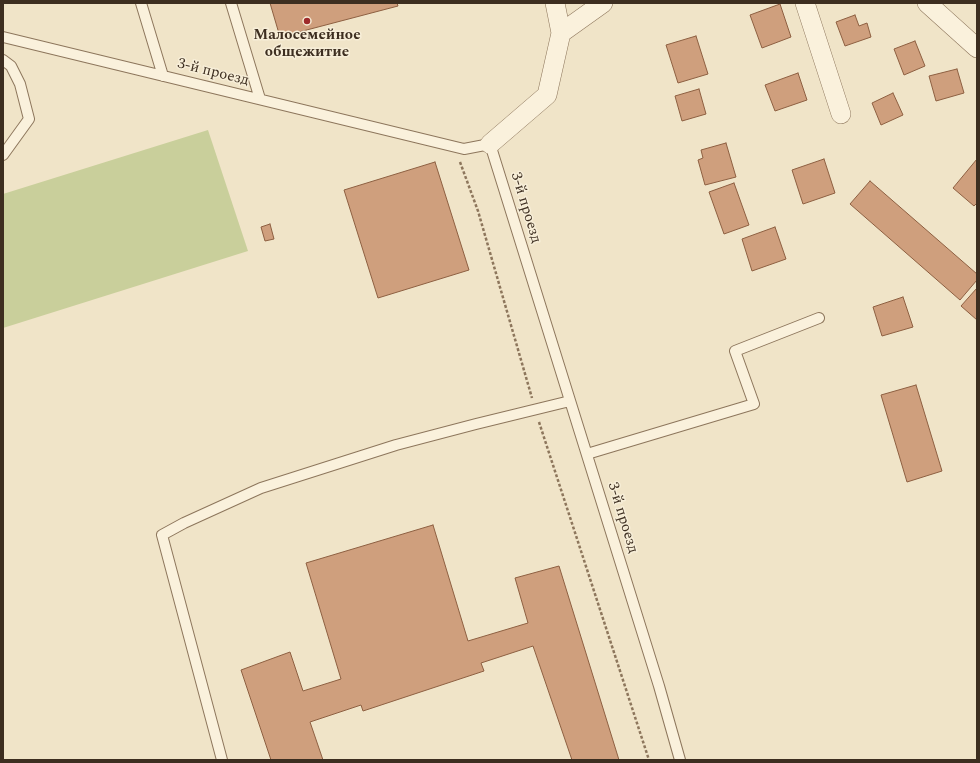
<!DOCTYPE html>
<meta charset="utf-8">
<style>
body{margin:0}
#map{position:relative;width:980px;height:763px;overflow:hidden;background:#f0e4c8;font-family:Spectral,serif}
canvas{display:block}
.frame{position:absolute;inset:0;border:4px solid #3d2e20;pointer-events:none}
</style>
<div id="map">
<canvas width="980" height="763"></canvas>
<div class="frame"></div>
</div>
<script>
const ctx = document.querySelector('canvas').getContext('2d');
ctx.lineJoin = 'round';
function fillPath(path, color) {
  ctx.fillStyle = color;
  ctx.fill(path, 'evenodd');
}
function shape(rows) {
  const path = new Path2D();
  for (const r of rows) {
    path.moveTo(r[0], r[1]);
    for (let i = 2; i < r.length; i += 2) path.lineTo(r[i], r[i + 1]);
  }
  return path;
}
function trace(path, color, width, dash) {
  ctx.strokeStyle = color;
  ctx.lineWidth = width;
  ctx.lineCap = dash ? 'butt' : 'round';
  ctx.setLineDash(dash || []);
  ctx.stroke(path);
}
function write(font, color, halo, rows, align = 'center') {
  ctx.font = font + ' Spectral,serif';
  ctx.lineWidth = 3;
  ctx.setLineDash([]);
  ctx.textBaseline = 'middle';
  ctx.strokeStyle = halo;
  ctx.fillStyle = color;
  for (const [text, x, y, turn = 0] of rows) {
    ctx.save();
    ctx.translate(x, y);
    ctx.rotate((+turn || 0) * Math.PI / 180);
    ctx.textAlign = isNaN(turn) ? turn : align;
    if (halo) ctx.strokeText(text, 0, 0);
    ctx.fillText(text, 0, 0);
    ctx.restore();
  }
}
const green = shape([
 [208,130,248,251,3,328,3,194]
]);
const building = shape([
 [270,3,397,3,398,6,280,37,270,3],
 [780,4,791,37,762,48,750,15,780,4],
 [855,15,859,26,867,23,871,37,845,46,836,22,855,15],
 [696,36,708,74,678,83,666,45,696,36],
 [915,41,925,66,904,75,894,49,915,41],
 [957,69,964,93,936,101,929,76,957,69],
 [798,73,807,100,775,111,765,85,798,73],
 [699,89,706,114,682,121,675,96,699,89],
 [893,93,903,115,881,125,872,103,893,93],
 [726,143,736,177,705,185,698,160,703,158,701,150,726,143],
 [824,159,835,193,803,204,792,170,824,159],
 [977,159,977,203,974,206,953,188,977,159],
 [435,162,469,270,378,298,344,190,435,162],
 [870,181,977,274,977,280,960,300,850,204,870,181],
 [734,183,749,225,724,234,709,192,734,183],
 [270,224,274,239,265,241,261,227,270,224],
 [775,227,786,259,752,271,742,239,775,227],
 [977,288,977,320,961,306,977,288],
 [903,297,913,327,882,336,873,307,903,297],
 [916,385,942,471,907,482,881,395,916,385],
 [433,525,468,641,528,623,515,578,559,566,619,760,572,760,533,646,481,663,484,671,363,711,361,705,310,722,323,760,271,760,241,670,290,652,303,691,341,679,306,563,433,525]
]);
const path = shape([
 [460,162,478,211,532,398],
 [539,422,649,760]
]);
const lane = shape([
 [141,3,163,76],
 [231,3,260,99],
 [3,37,464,149,490,144,659,686,680,760],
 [3,60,11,66,20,84,29,119,3,155],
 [587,454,754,404,735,351,819,318],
 [222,760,162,535,184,523,261,488,396,445,476,424,570,401]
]);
const street = shape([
 [555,3,561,33],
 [805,3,841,114],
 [927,3,977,48],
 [490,144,547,95,561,33,603,3]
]);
const markers = [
 [307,21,4,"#9e2a2b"]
];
const poiNames = [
 ["Малосемейное",307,36],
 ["общежитие",307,53]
];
const streetNames = [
 ["3-й проезд",213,73,14],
 ["3-й проезд",525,208,73],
 ["3-й проезд",622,518,73]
];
fillPath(green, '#c9cf9b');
fillPath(building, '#cf9f7d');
trace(building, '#8d5f41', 1);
trace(lane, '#8d765c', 12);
trace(street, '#8d765c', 20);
trace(path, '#8d765c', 2.5, [3, 2]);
trace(lane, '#faf1dc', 10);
trace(street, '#faf1dc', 19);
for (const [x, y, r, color] of markers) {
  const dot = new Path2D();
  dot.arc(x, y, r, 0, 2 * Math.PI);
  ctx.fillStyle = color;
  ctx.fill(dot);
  trace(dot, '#f7eed8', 1.5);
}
write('bold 15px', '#3d2e20', '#f7eed8', poiNames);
write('15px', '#3d2e20', '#f7eed8', streetNames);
</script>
